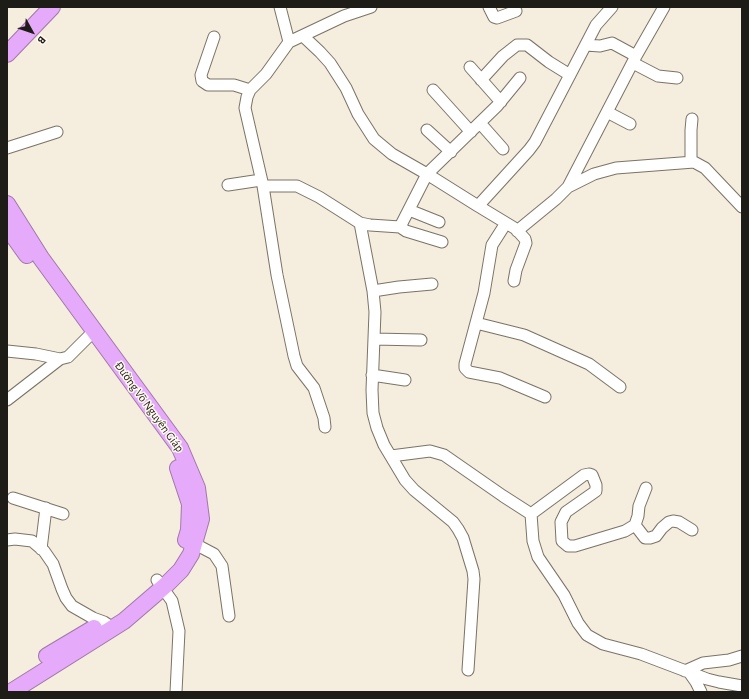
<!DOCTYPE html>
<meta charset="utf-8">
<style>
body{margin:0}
#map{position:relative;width:749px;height:699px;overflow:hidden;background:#f5eddd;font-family:"Alegreya Sans",sans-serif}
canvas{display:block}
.frame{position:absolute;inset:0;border:8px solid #1e1c16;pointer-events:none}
.north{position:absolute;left:12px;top:12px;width:40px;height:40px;-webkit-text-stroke:3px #fffaf1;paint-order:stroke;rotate:130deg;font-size:11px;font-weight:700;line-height:16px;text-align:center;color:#1e1c16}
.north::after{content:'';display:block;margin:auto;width:14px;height:18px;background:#1e1c16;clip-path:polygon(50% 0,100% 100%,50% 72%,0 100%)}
</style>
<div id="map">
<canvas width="749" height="699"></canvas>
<div class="frame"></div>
<div class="north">B</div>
</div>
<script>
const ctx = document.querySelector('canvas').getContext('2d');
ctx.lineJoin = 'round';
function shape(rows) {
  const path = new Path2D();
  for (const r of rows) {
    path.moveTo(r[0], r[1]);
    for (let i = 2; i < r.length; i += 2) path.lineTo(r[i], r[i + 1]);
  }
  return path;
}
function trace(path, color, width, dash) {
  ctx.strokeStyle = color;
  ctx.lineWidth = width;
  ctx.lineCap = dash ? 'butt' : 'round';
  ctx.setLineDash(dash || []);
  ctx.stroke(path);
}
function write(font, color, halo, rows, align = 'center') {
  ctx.font = font + ' "Alegreya Sans",sans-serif';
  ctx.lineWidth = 3;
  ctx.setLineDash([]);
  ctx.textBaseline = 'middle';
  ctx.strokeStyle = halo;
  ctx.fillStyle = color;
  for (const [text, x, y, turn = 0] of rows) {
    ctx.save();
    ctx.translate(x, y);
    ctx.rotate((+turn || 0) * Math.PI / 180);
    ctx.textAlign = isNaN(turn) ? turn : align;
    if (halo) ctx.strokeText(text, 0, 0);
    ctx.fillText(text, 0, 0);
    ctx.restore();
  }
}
const minor = shape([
 [280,7,289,42,344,16,371,7],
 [489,7,494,17,497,18,516,11],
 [303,36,320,52,330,63,346,88,358,114,374,139,392,154,427,174,497,106,520,78],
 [214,37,201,75,202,81,208,85,234,85,250,90],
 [289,42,266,74,250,90,247,97,245,108,263,186,277,275,294,356,297,366,314,388,324,418,325,427],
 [586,45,600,46,612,43,636,56],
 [633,63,658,76,677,78],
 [470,67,501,102],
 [481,80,503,56,517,45,527,45,549,62,570,75],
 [433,90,471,132],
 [607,112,630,124],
 [480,123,503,149],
 [427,130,451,152],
 [7,148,57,132],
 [691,162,691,130,692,119],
 [228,185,261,180],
 [263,186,297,186,319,197,360,223,370,225,400,227],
 [568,187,594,174,616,168,694,162,705,168,742,207],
 [409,210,439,222],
 [360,223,373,291,375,312,372,390,373,413,377,428,384,445,405,480,414,490,453,522,458,529,463,538,473,571,474,579,468,670],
 [506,223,492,245,484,293,465,364,465,368,469,372,500,378,545,397],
 [517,231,556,199,568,187,636,56,664,7],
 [442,242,406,231,400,227,427,174,478,206],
 [514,281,516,270,526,243,525,239,516,229,478,206,529,150,535,142,596,25,612,7],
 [373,291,399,287,432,284],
 [476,323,524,335,589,364,620,387],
 [374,339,421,340],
 [7,351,36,354,60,359,68,357,94,331],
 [372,375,405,380],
 [7,400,60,359],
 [391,456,430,451,444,455,503,496,531,514],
 [13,498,63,514],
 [531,514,533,541,538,557,564,595,578,623,587,635,603,644,641,654,707,679,719,682,742,686],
 [531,514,584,475,589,474,592,475,596,485,596,491,566,512,561,522,562,541,568,546,575,546,625,531,635,525,638,516,639,506,646,488],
 [635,525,645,538,650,538,656,536,662,528,669,522,673,521,679,522,692,530],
 [7,540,15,539,32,541,44,551,53,564,62,589,66,598,72,606,93,618,104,622,113,628],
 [195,544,214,554,222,566,229,616],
 [41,549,46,508],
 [157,580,172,601,179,631,176,692],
 [685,671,703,663,729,660,742,656],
 [689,672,696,682,701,692]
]);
const highway = shape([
 [7,54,52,7],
 [7,204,41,258,180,448,197,488,201,519,191,554,181,570,167,584,124,621,11,692],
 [7,227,27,255],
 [178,468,190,504,189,530,186,540],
 [47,656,94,628]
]);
const streetNames = [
 ["Đường Võ Nguyên Giáp",149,407,54]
];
trace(minor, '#7a7366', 13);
trace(highway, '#a078aa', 18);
trace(minor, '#fff', 11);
trace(highway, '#e6aafa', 16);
write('12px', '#1e1c16', '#fffaf1', streetNames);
</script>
